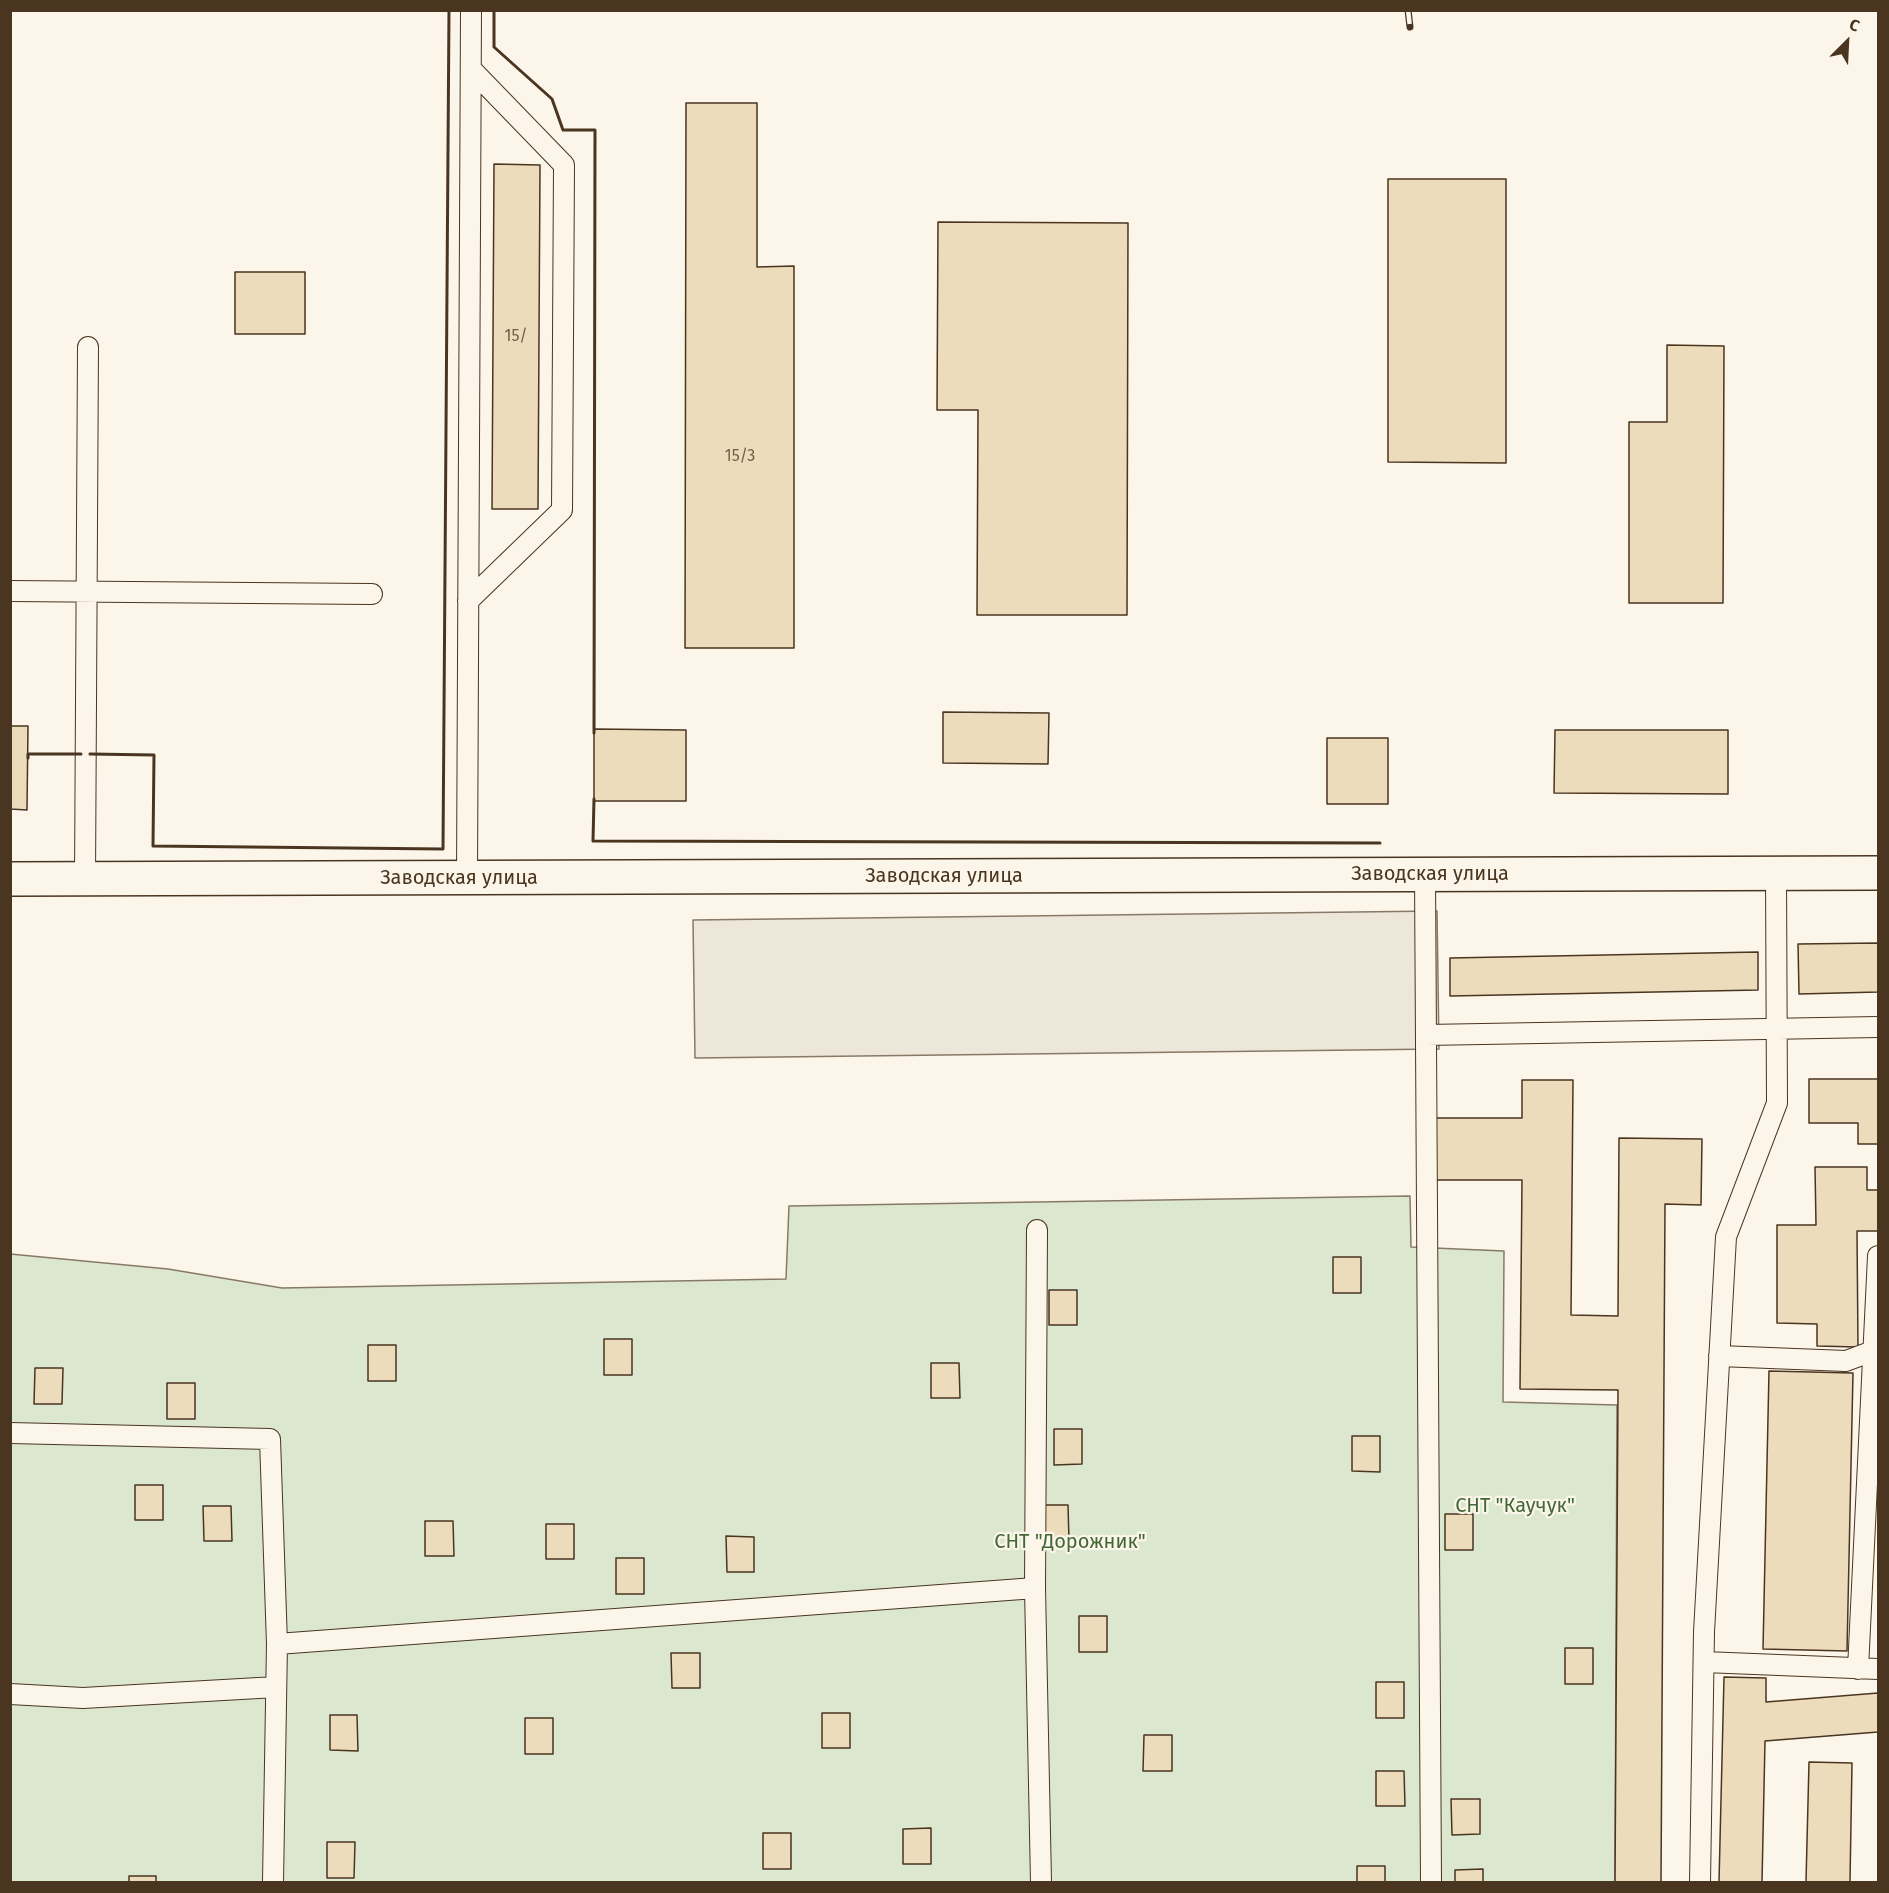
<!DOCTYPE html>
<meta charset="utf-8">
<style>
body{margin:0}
#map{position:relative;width:1889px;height:1893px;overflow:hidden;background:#fbf6e9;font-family:"Fira Sans",sans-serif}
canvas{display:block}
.frame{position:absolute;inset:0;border:12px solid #4a3520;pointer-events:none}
.north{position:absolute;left:1817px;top:12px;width:60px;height:60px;-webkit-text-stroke:4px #fbf6e9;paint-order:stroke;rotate:24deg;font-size:16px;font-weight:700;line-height:24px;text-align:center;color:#4a3520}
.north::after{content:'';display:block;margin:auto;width:21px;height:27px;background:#4a3520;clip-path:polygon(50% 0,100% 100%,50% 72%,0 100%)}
</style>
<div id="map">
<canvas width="1889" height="1893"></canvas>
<div class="frame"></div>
<div class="north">С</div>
</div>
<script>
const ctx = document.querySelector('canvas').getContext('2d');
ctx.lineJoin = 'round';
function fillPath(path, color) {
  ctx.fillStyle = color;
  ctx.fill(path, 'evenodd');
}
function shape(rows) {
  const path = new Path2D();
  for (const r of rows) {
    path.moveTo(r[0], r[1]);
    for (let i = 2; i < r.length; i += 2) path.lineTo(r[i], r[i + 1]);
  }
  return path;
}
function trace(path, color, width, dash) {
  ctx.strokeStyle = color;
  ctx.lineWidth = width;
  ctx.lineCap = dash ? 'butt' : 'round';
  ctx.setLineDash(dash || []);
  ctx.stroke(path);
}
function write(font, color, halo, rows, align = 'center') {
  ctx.font = font + ' "Fira Sans",sans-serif';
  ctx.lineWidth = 4.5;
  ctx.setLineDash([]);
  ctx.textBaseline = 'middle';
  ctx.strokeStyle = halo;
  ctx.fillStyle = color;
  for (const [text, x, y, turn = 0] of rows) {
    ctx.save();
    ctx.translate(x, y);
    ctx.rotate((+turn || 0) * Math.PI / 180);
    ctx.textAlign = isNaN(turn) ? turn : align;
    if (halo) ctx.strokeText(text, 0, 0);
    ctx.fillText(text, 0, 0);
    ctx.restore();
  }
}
const green = shape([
 [1410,1196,1411,1247,1504,1251,1503,1402,1617,1405,1615,1882,11,1882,10,1254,168,1269,282,1288,786,1279,789,1206,1410,1196]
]);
const parking = shape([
 [1437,911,1439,1049,695,1058,693,920,1437,911]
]);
const building = shape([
 [686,103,757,103,757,267,794,266,794,648,685,648,686,103],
 [494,164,540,165,538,509,492,509,494,164],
 [1388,179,1506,179,1506,463,1388,462,1388,179],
 [938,222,1128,223,1127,615,977,615,978,410,937,410,938,222],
 [235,272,305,272,305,334,235,334,235,272],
 [1667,345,1724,346,1723,603,1629,603,1629,422,1667,422,1667,345],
 [943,712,1049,713,1048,764,943,763,943,712],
 [10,726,28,726,27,810,10,809,10,726],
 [594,729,686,730,686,801,594,801,594,729],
 [1555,730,1728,730,1728,794,1554,793,1555,730],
 [1327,738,1388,738,1388,804,1327,804,1327,738],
 [1878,943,1878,992,1799,994,1798,944,1878,943],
 [1758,952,1758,990,1450,996,1450,958,1758,952],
 [1809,1079,1878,1079,1878,1144,1858,1144,1858,1123,1809,1123,1809,1079],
 [1522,1080,1573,1080,1571,1315,1618,1316,1619,1138,1702,1139,1701,1205,1665,1204,1661,1882,1615,1882,1618,1390,1520,1389,1522,1180,1432,1180,1433,1118,1522,1118,1522,1080],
 [1815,1167,1867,1167,1867,1190,1878,1190,1878,1231,1857,1231,1858,1347,1817,1346,1817,1324,1777,1323,1777,1225,1816,1225,1815,1167],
 [1333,1257,1361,1257,1361,1293,1333,1293,1333,1257],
 [1049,1290,1077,1290,1077,1325,1049,1325,1049,1290],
 [604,1339,632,1339,632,1375,604,1375,604,1339],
 [368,1345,396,1345,396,1381,368,1381,368,1345],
 [931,1363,959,1363,960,1398,931,1398,931,1363],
 [35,1368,63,1368,62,1404,34,1404,35,1368],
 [1769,1371,1853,1373,1847,1651,1763,1649,1769,1371],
 [167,1383,195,1383,195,1419,167,1419,167,1383],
 [1054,1429,1082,1429,1082,1464,1054,1465,1054,1429],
 [1352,1436,1380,1436,1380,1472,1352,1471,1352,1436],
 [135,1485,163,1485,163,1520,135,1520,135,1485],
 [1041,1505,1068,1505,1069,1541,1041,1541,1041,1505],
 [203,1506,231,1506,232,1541,204,1541,203,1506],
 [1445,1514,1473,1514,1473,1550,1445,1550,1445,1514],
 [425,1521,453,1521,454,1556,425,1556,425,1521],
 [546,1524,574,1524,574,1559,546,1559,546,1524],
 [726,1536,754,1537,754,1572,727,1572,726,1536],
 [616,1558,644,1558,644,1594,616,1594,616,1558],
 [1079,1616,1107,1616,1107,1652,1079,1652,1079,1616],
 [1565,1648,1593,1648,1593,1684,1565,1684,1565,1648],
 [671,1653,700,1653,700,1688,672,1688,671,1653],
 [1724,1677,1766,1678,1766,1702,1878,1693,1878,1732,1765,1741,1762,1882,1719,1882,1724,1677],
 [1376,1682,1404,1682,1404,1718,1376,1718,1376,1682],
 [822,1713,850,1713,850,1748,822,1748,822,1713],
 [330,1715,357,1715,358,1751,330,1750,330,1715],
 [525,1718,553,1718,553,1754,525,1754,525,1718],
 [1144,1735,1172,1735,1172,1771,1143,1771,1144,1735],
 [1809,1762,1852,1763,1850,1882,1806,1882,1809,1762],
 [1376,1771,1404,1771,1405,1806,1376,1806,1376,1771],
 [1451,1799,1480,1799,1480,1834,1452,1835,1451,1799],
 [931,1828,931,1864,903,1864,903,1829,931,1828],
 [763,1833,791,1833,791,1869,763,1869,763,1833],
 [327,1842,355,1842,354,1878,327,1878,327,1842],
 [1357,1866,1385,1866,1385,1882,1357,1882,1357,1866],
 [1483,1869,1483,1882,1455,1882,1455,1870,1483,1869],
 [129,1876,156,1876,156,1882,129,1882,129,1876]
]);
const service = shape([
 [10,591,372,594],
 [468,601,562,510,564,165,472,70],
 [1425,874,1431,1882],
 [467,878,471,10],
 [85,879,88,347],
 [1426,1035,1878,1027],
 [1037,1230,1035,1588,1041,1882],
 [1719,1356,1846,1361,1878,1349],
 [10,1433,270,1439,277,1644,273,1882],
 [277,1644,1035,1588],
 [1704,1662,1878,1669],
 [1858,1669,1878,1256],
 [10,1694,83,1698,276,1687],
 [1700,1882,1704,1632,1726,1237,1777,1103,1776,873]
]);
const secondary = shape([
 [10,879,1878,873]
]);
const rail = shape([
 [1408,10,1410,27]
]);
const wall = shape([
 [494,10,494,47,552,99,563,130,595,130,594,733],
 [90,754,154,755,153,846,443,849,449,10],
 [28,758,28,754,81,754],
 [594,799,593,841,1380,843]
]);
const numberNames = [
 ["15/",516,337],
 ["15/3",740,457]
];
const streetNames = [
 ["Заводская улица",1430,874],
 ["Заводская улица",944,876],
 ["Заводская улица",459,878]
];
const parkNames = [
 ["СНТ \"Каучук\"",1515,1506],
 ["СНТ \"Дорожник\"",1070,1542]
];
fillPath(green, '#dce7d0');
trace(green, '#887966', 1.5);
fillPath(parking, '#ede7d9');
trace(parking, '#887966', 1.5);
fillPath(building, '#ecdcbc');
trace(building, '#4a3520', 1.5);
trace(service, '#4a3520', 22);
trace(secondary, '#4a3520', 36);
trace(service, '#fbf6e9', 20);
trace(secondary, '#fbf6e9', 33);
trace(rail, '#4a3520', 7);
trace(rail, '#fbf6e9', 4.5, [14]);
trace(wall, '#4a3520', 3);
write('16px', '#725f47', null, numberNames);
write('20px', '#4a3520', '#fbf6e9', streetNames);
write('20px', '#436837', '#fbf6e9', parkNames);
</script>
